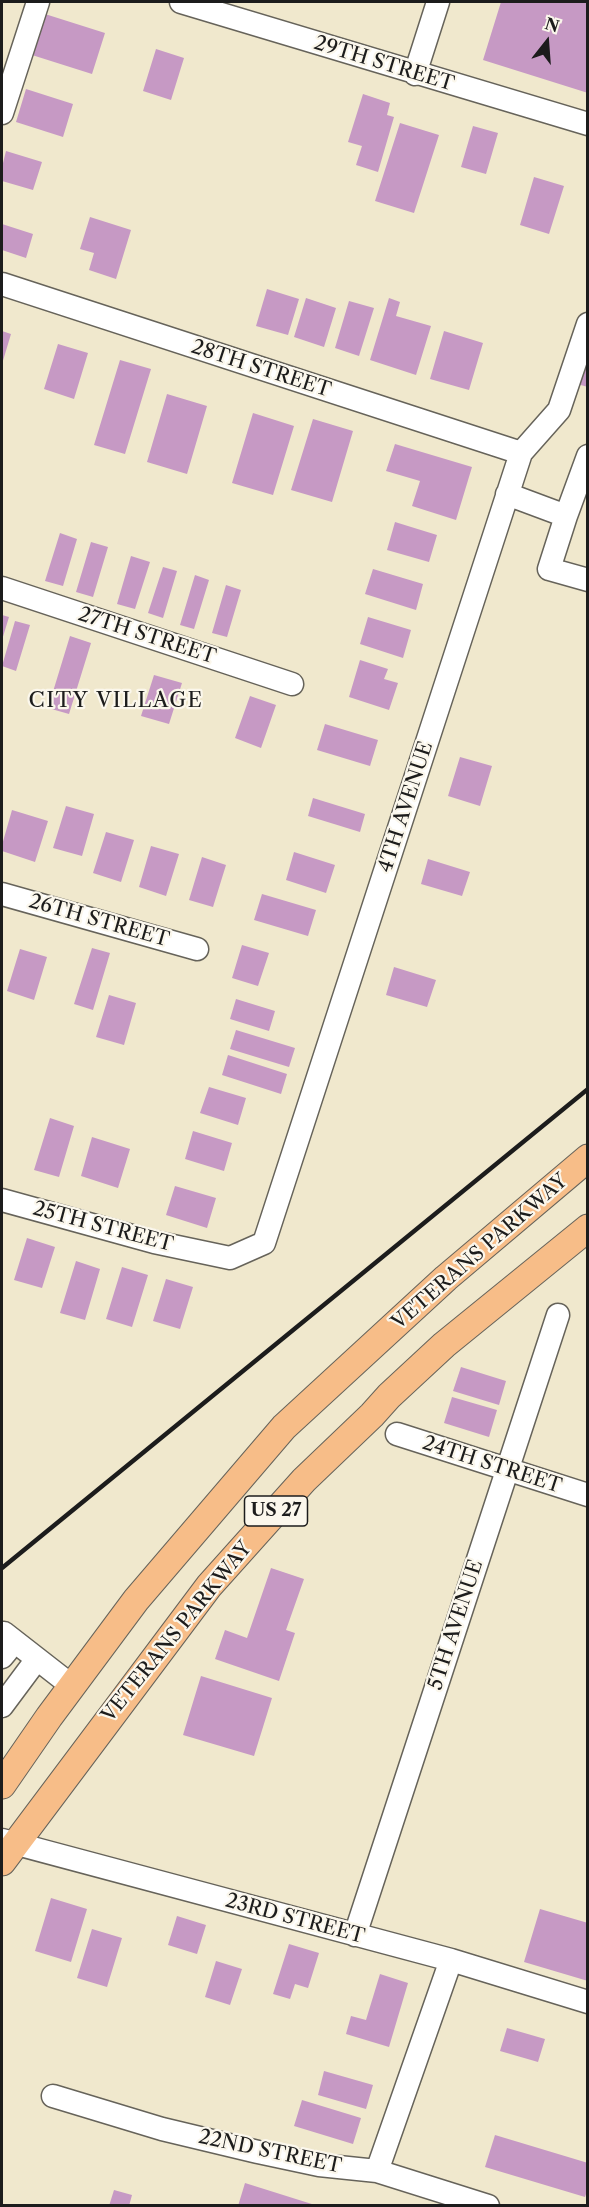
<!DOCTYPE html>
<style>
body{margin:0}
#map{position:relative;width:589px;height:2207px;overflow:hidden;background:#f0e8cd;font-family:"Libre Caslon Text",serif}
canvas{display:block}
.frame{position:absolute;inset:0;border:3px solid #1c1c1c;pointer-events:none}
.north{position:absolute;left:517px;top:12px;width:60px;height:60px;-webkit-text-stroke:4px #fbf7ec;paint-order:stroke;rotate:17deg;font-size:16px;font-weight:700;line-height:24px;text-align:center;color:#1c1c1c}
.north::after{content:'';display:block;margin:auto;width:21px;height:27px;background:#1c1c1c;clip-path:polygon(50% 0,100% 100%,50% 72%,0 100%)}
</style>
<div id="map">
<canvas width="589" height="2207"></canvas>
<div class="frame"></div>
<div class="north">N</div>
</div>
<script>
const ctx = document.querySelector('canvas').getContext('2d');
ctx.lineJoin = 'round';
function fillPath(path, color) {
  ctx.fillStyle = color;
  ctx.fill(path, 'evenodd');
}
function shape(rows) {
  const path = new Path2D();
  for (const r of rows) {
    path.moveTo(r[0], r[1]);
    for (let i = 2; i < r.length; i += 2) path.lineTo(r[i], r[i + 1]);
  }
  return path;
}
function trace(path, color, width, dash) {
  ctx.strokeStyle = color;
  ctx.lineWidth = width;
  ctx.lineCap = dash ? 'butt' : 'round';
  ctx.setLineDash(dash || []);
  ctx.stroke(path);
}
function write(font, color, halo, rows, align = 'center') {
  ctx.font = font + ' "Libre Caslon Text",serif';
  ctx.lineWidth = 4.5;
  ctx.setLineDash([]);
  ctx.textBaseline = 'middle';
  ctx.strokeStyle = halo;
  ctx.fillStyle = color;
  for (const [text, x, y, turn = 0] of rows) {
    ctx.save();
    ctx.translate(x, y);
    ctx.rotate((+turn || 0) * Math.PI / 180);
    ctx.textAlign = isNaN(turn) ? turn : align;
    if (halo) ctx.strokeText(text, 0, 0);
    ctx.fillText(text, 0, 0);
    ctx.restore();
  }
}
const building = shape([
 [501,2,588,2,588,93,483,60],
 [45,14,105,33,92,74,32,55],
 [156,49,184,58,171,100,143,91],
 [26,89,73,104,63,137,16,122],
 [363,94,390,103,387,115,394,117,378,172,356,165,362,146,348,142],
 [400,123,439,135,414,213,375,201],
 [473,126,498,133,486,174,461,167],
 [6,151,42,162,33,190,2,181,2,167],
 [534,177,564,186,549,234,520,225],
 [90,217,131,230,116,279,89,270,94,253,80,249],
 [2,224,33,234,26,258,2,250],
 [267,289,299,299,288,335,256,326],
 [306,298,336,308,324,347,294,337],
 [389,298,400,302,396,316,431,326,416,375,370,360],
 [349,301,374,308,359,356,335,348],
 [2,331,11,334,2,364],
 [444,331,483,343,469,390,430,379],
 [58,344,88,353,74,399,44,389],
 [588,351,588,387,577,384],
 [120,360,151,369,125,454,94,445],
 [167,394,207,406,187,474,147,462],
 [253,413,294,426,273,495,232,483],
 [313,419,353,431,332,502,291,490],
 [395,444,472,467,456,520,412,506,420,481,386,471],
 [395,522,437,535,429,562,387,550],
 [60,533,77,539,63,586,45,581],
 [91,542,108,547,93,597,76,592],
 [131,556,150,562,135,609,117,604],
 [163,567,177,571,163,618,148,613],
 [373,569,423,584,416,610,365,594],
 [195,575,209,580,194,629,180,625],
 [226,585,241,590,227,637,212,633],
 [2,615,9,617,2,640],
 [368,617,411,630,403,658,360,644],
 [15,621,30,625,16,671,2,666],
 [70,636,91,643,69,714,48,708],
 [360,660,388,669,384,679,398,683,389,710,349,697],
 [154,675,182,683,169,724,141,716],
 [250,696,276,705,261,748,235,738],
 [325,724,378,740,370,766,317,750],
 [460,757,492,766,480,806,448,796],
 [313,798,365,814,360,832,308,816],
 [66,806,94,814,82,856,53,848],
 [12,810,48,821,35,862,2,851,2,845],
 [106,832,134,840,121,882,93,873],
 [151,846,179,854,166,896,139,887],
 [294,852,335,865,326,893,286,880],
 [202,857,226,865,213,907,189,900],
 [428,859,470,872,462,896,421,884],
 [262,894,316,910,308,936,254,920],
 [242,945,269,953,258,986,232,978],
 [92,948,110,953,93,1010,74,1004],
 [20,949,47,957,34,1000,7,991],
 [394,967,436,980,427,1007,386,995],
 [109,995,136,1003,124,1045,96,1037],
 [236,999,275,1011,269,1031,230,1019],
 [236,1030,295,1048,289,1067,230,1049],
 [228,1055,287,1074,281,1094,222,1075],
 [209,1087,246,1098,238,1125,200,1113],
 [50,1118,74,1126,59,1177,34,1170],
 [193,1131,232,1143,224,1171,185,1159],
 [92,1137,130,1149,118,1188,81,1176],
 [175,1186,216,1198,207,1228,166,1215],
 [27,1238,55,1247,42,1288,14,1280],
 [76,1261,100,1269,85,1320,60,1313],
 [122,1267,148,1275,132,1327,106,1319],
 [166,1279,193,1287,180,1329,153,1321],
 [461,1367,506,1381,499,1405,453,1391],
 [452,1397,497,1410,489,1437,444,1423],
 [271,1568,304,1579,286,1630,295,1633,279,1681,215,1659,225,1630,247,1638],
 [201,1676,272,1698,254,1756,183,1735],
 [51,1898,87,1909,71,1962,35,1951],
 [540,1909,588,1923,588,1981,524,1962],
 [177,1916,206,1925,197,1954,168,1945],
 [92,1929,122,1938,107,1987,77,1978],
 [289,1944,319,1953,308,1988,295,1984,290,1999,273,1994],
 [216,1961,242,1969,230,2005,205,1997],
 [380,1974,408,1983,389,2047,346,2034,351,2016,366,2020],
 [507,2028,545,2039,538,2062,500,2051],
 [324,2071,373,2085,366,2109,318,2095],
 [302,2100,361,2118,353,2144,294,2126],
 [495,2135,588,2163,588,2188,585,2197,485,2167],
 [245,2183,315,2205,315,2206,238,2206],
 [114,2190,132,2195,129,2206,109,2206]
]);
const minor = shape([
 [181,2,588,124],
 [415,74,438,2],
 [2,113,38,2],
 [2,284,521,453],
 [507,494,566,516,588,456],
 [566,516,549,569,588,580],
 [2,588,292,684],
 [2,894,197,949],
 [2,1200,154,1242,230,1258,264,1243,521,453,559,410,588,324],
 [397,1434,588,1495],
 [2,1633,4,1633,7,1651,2,1657],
 [4,1633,72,1686],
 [2,1706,37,1659],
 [2,1840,451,1960,588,2002],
 [355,1935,558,1315],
 [53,2096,162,2129,258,2152,319,2165,377,2171,488,2206],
 [377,2171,451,1960]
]);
const major = shape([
 [2,1785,49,1717,136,1600,284,1427,446,1278,588,1158],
 [2,1862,209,1586,304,1480,372,1415,389,1396,444,1345,588,1228]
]);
const rail = shape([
 [2,1568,588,1089]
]);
const shields = [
 [276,1511,63]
];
const shieldNames = [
 ["US 27",276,1511]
];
const streetNames = [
 ["29TH STREET",384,64,17],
 ["28TH STREET",261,369,18],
 ["27TH STREET",147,636,18],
 ["4TH AVENUE",406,807,-72],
 ["26TH STREET",99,921,16],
 ["25TH STREET",103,1227,15],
 ["VETERANS PARKWAY",480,1252,-41],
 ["24TH STREET",492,1465,18],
 ["5TH AVENUE",456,1625,-72],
 ["VETERANS PARKWAY",177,1632,-51],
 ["23RD STREET",295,1919,15],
 ["22ND STREET",270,2152,12]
];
const neighbourhoodNames = [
 ["CITY VILLAGE",116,701]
];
fillPath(building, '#c699c4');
trace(minor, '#66635a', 25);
trace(major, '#66635a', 29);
trace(minor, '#fff', 22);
trace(major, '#f7bd88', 27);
trace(rail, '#1c1c1c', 4.5);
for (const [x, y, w] of shields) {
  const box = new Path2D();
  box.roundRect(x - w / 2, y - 15, w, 30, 4.5);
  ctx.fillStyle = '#fbf7ec';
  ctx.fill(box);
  trace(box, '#1c1c1c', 1.5);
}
write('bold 18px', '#1c1c1c', null, shieldNames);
write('20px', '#1c1c1c', '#fbf7ec', streetNames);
ctx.letterSpacing = '1.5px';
write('21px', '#1c1c1c', '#fbf7ec', neighbourhoodNames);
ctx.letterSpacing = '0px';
</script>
